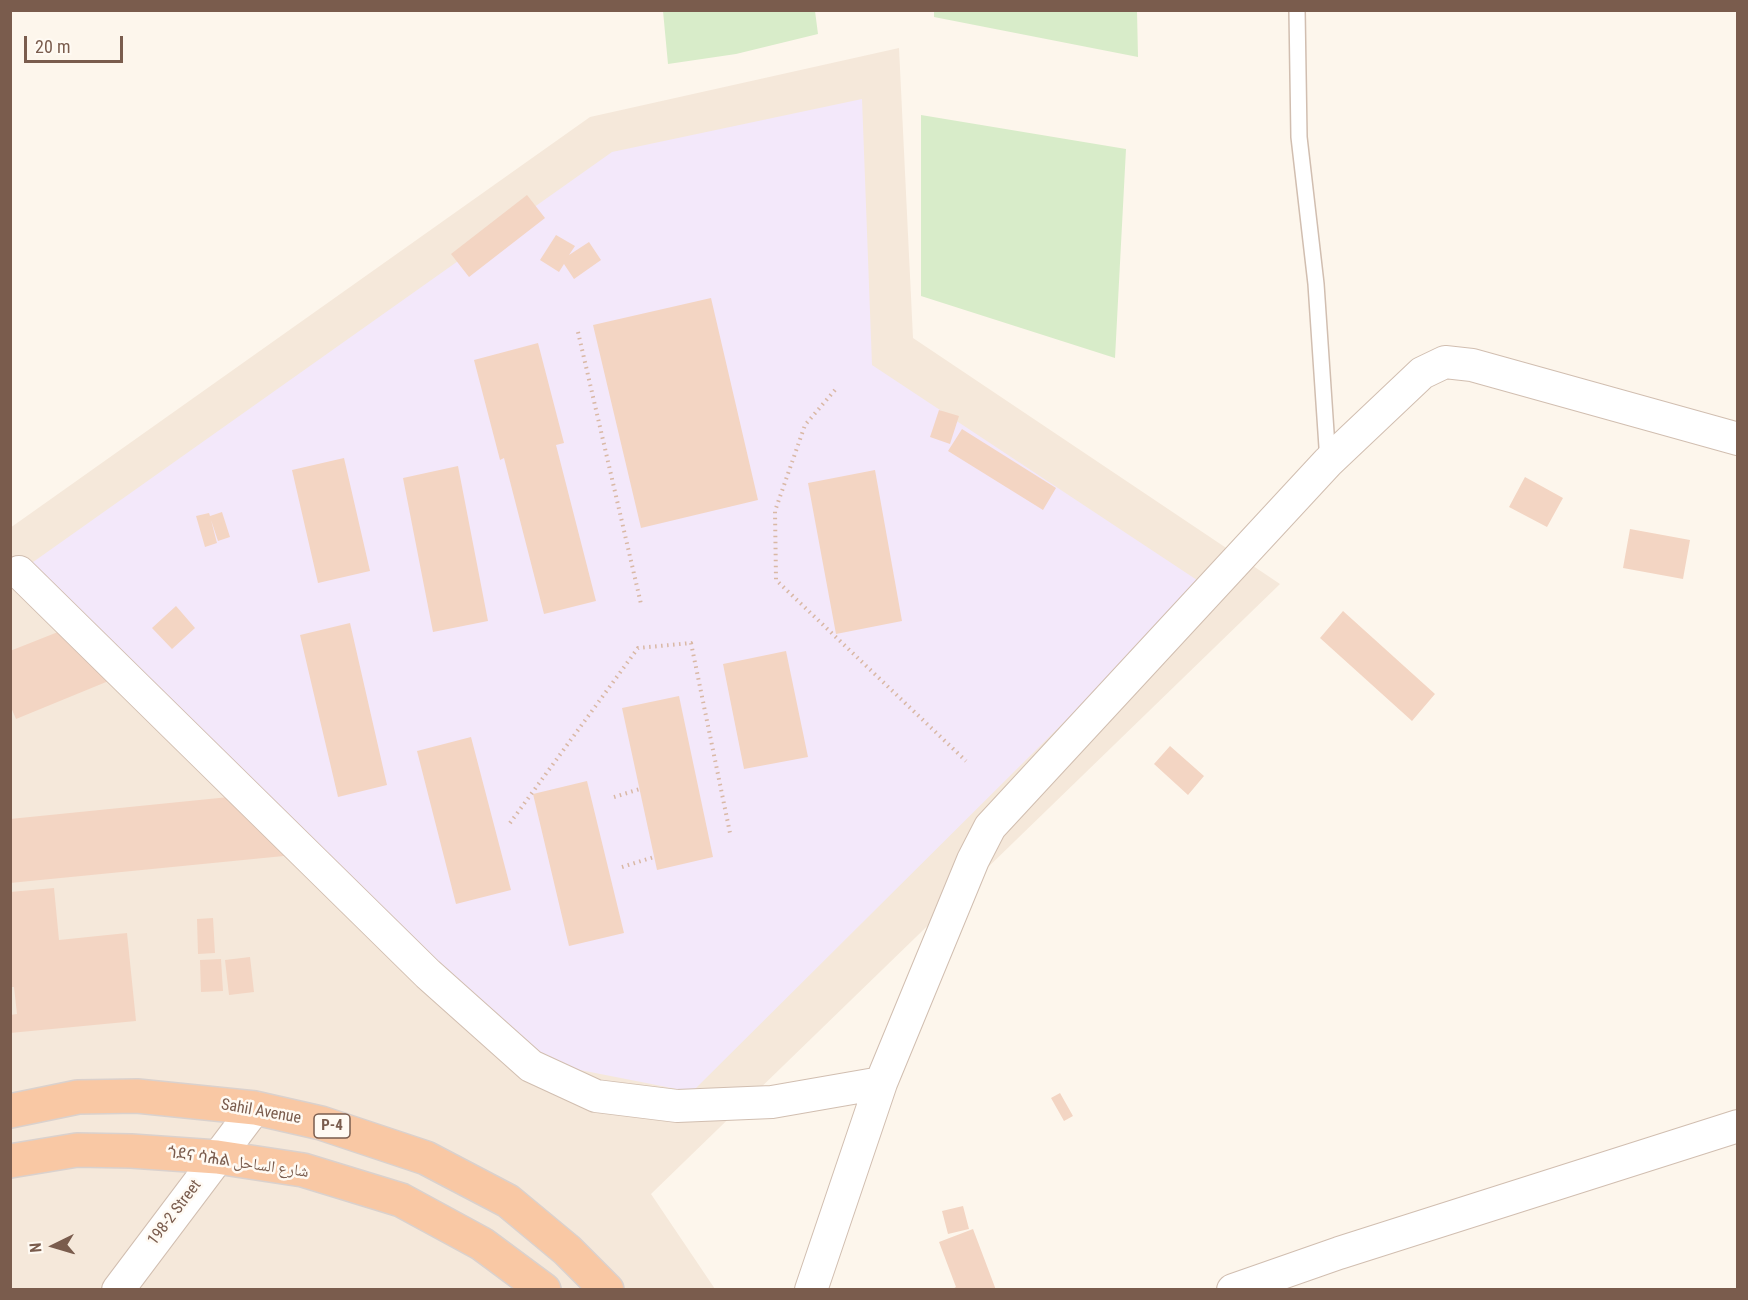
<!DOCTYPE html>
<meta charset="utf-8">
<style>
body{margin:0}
#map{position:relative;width:1748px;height:1300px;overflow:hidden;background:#fdf6ec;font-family:"Roboto Condensed",sans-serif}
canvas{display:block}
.frame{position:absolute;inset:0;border:12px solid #7a5c4d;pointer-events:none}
.north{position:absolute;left:24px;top:1216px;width:60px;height:60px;-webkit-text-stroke:4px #fffaf3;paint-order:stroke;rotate:265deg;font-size:16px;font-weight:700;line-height:24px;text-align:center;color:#7a5c4d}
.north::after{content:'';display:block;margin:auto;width:21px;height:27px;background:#7a5c4d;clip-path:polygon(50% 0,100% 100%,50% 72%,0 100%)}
.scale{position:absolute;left:24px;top:36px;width:99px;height:27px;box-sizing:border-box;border:3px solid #7a5c4d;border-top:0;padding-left:8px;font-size:18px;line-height:21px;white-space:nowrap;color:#7a5c4d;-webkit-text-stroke:4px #fffaf3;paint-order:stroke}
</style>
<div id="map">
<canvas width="1748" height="1300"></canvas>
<div class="frame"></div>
<div class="north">N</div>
<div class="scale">20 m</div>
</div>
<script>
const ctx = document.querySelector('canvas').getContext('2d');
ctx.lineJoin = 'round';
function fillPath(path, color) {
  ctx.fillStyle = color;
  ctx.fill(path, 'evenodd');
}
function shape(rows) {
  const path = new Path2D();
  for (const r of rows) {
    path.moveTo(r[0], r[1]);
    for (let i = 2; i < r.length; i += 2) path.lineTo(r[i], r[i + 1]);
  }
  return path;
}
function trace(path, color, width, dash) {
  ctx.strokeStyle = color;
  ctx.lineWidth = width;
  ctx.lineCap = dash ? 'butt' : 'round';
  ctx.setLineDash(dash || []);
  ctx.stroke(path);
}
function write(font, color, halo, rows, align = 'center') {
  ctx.font = font + ' "Roboto Condensed","Noto Naskh Arabic","Noto Sans Ethiopic",sans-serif';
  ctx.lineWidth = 5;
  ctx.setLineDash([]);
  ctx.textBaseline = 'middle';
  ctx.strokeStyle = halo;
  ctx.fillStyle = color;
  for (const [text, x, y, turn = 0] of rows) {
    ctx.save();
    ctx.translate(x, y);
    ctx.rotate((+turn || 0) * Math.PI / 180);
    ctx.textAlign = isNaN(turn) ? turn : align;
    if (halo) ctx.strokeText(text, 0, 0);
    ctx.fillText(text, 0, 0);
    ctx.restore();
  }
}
const residential = shape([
 [899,48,913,338,1280,584,651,1194,715,1289,11,1290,10,528,590,117]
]);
const education = shape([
 [862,99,872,365,1203,584,692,1092,524,1059,19,572,612,152]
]);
const green = shape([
 [663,11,815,11,818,34,736,54,668,64],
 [934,11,1137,11,1138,57,934,17],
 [921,115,1126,149,1115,358,921,296]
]);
const building = shape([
 [527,195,545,218,469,277,451,254],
 [556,235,575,246,569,255,589,242,601,260,574,279,564,264,559,272,540,260],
 [711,298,758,500,641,528,593,325],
 [538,343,564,443,556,445,596,601,544,614,504,458,500,460,474,360],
 [939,410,959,416,950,444,930,437],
 [962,429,1056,488,1043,510,948,451],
 [344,458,370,571,318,583,292,470],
 [458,466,488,621,433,632,403,478],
 [875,470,902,621,836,634,808,483],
 [1525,477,1563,498,1547,527,1509,507],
 [222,512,230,537,218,541,211,520,217,543,205,547,196,516,209,513,210,516],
 [1630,529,1690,540,1683,579,1623,568],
 [176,606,195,628,172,649,152,628],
 [1343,611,1435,694,1412,721,1320,638],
 [350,623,387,785,338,797,300,635],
 [68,628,111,680,16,719,10,705,10,651],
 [786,651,808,757,744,769,723,664],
 [679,696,713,857,657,870,622,708],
 [471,737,511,890,456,904,417,751],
 [1170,746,1204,776,1188,795,1154,764],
 [587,781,624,933,569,946,533,794],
 [239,796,294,855,10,883,10,819],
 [54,888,59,940,127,933,136,1021,10,1033,10,1015,17,1014,14,987,10,987,10,892],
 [213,918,215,953,198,954,197,919],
 [250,957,254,992,229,995,225,960],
 [221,959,223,991,201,992,200,960],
 [1060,1093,1073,1116,1064,1121,1051,1098],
 [963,1206,969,1229,948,1234,942,1211],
 [973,1229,996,1290,951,1290,956,1287,939,1242]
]);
const path = shape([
 [578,332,641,604],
 [835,390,805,425,775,511,776,580,966,761],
 [614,797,640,789],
 [510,823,638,648,691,643,730,833],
 [622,867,654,857]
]);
const service = shape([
 [1297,10,1299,137,1316,284,1328,462]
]);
const minor = shape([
 [19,572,428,974,531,1066,596,1096,677,1106,772,1102,881,1083],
 [118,1290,255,1108],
 [811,1290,881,1083,973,860,990,827,1328,462,1422,373,1445,362,1472,365,1738,439],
 [1233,1290,1339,1253,1738,1126]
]);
const trunk = shape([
 [10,1111,78,1097,137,1096,255,1108,321,1123,426,1158,508,1201,567,1250,607,1290],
 [10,1161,77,1150,131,1151,217,1157,303,1170,401,1200,482,1244,544,1290]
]);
const shields = [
 [332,1126,36]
];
const shieldNames = [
 ["P-4",332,1126]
];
const streetNames = [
 ["Sahil Avenue",261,1112,10],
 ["ጎደና ሳሕል شارع الساحل",238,1163,8],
 ["198-2 Street",175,1213,-53]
];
fillPath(residential, '#f5e8da');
fillPath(education, '#f3e8fa');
fillPath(green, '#d8ecc9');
fillPath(building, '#f3d5c3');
trace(service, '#d1beb0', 18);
trace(minor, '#d1beb0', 34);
trace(trunk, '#dad1cd', 36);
trace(path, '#d9b8a5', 4, [1.5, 4.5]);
trace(service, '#fff', 15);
trace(minor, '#fff', 32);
trace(trunk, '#f9c8a4', 33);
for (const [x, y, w] of shields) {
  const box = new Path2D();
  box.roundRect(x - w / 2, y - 12, w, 24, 4.5);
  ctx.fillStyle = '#fffaf3';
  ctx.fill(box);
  trace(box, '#7a5c4d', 1.5);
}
write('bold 15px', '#7a5c4d', null, shieldNames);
write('16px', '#7a5c4d', '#fffaf3', streetNames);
</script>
